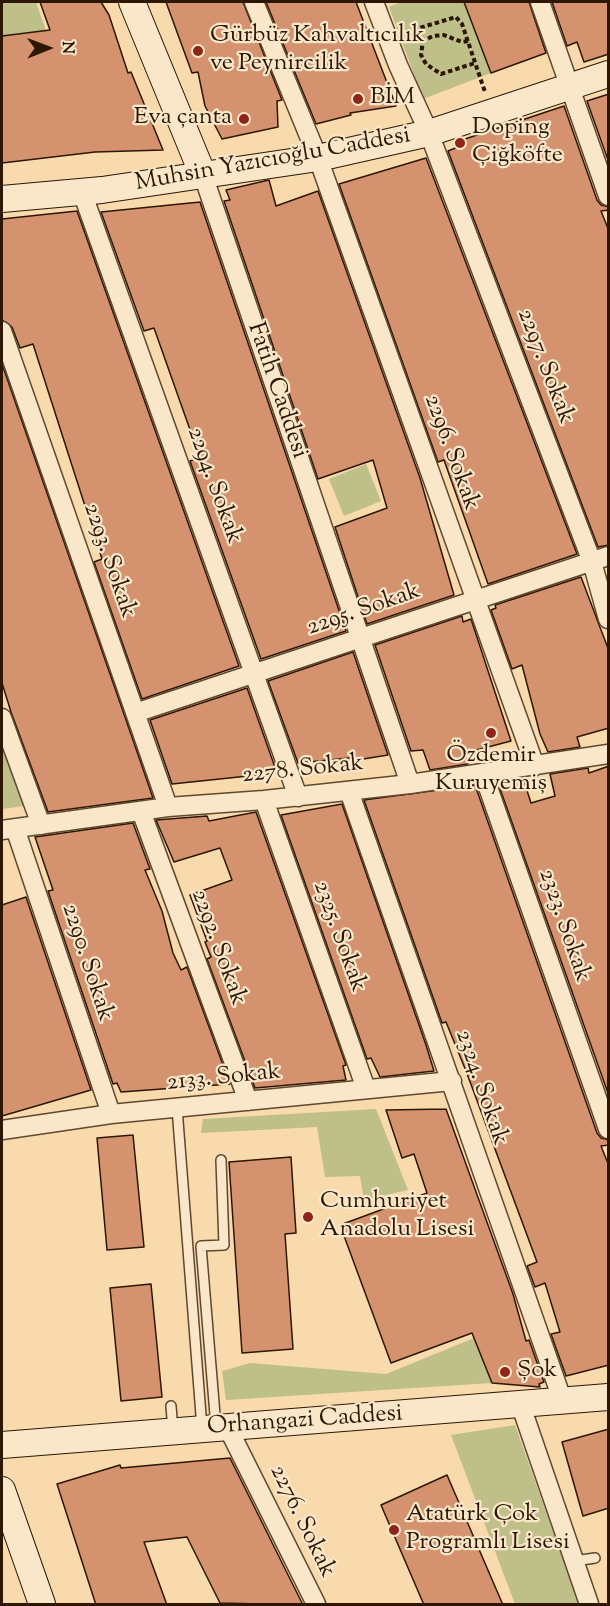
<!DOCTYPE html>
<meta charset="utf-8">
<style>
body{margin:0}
#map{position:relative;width:610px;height:1606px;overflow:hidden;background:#f8daad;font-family:"Sorts Mill Goudy",serif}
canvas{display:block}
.frame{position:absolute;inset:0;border:3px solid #2d1703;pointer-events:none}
.north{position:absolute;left:18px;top:18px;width:60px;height:60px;-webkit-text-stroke:4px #fae7ca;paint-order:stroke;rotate:89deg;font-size:16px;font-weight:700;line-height:24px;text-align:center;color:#2d1703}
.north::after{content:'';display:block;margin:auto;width:21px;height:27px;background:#2d1703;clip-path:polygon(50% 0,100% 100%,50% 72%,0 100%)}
</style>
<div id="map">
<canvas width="610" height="1606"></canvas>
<div class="frame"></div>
<div class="north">N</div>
</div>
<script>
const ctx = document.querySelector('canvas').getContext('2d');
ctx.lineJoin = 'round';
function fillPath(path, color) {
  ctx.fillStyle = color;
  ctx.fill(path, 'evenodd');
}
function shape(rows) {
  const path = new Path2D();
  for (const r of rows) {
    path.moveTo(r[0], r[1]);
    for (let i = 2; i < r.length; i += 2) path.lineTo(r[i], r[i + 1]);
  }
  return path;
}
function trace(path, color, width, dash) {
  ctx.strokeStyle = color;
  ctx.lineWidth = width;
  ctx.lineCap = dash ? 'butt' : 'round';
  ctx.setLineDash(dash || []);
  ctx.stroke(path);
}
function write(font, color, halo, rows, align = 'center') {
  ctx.font = font + ' "Sorts Mill Goudy",serif';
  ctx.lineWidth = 4.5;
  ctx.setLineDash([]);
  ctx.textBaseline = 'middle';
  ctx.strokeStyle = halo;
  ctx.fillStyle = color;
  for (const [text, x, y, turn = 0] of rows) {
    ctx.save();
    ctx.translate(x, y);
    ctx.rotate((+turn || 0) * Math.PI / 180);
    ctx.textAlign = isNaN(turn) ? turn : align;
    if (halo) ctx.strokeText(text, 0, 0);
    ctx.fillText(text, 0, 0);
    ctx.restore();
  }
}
const green = shape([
 [2,2,36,2,46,31,2,36],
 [401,2,464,2,491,73,423,99,389,7],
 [366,464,381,501,344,516,329,479],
 [2,743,24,806,2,809],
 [376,1109,408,1190,364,1200,360,1176,325,1177,317,1127,201,1133,203,1119],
 [474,1338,492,1383,226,1400,222,1371,250,1363,386,1374],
 [515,1425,579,1604,515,1604,451,1435]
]);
const building = shape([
 [40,2,101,2,109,15,128,73,131,72,163,150,95,152,2,163,2,36,50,30,40,2],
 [166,2,243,2,282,100,277,101,278,127,222,139,205,106,198,72,192,73,166,2],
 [266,2,356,2,396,106,350,113,351,115,316,124,266,2],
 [464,2,529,2,546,53,491,73,464,2],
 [552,2,609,2,609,54,584,62,577,42,567,46,552,2],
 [609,94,609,163,587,101,609,94],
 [564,106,597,200,601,205,609,207,609,210,601,211,609,231,609,545,598,547,448,151,458,147,456,142,564,106],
 [426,158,577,554,488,584,444,460,438,462,339,184,426,158],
 [269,180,276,206,318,191,420,478,454,595,367,624,335,527,387,508,373,460,318,479,224,201,230,200,226,190,269,180],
 [200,202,346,631,261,659,190,461,200,458,154,328,144,331,101,212,200,202],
 [77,211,239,666,142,699,94,562,102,559,33,344,20,348,12,327,2,320,2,219,77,211],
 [2,364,125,717,153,798,48,812,11,712,2,683,2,364],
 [581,577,609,651,609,728,577,737,580,747,548,752,540,734,522,665,512,669,491,610,496,608,495,605,581,577],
 [462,616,463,622,471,619,511,741,465,753,468,764,430,770,423,750,411,751,375,645,462,616],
 [353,652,388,755,351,761,350,758,298,763,268,681,353,652],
 [247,688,277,773,172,784,150,720,247,688],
 [609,766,609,1096,498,783,523,778,531,803,555,796,550,774,588,768,589,773,609,766],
 [475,785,597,1133,601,1138,609,1140,609,1145,601,1146,609,1166,609,1365,566,1376,551,1334,560,1332,545,1283,535,1287,527,1266,537,1262,466,1071,446,1022,442,1023,364,800,475,785],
 [342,804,426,1045,434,1071,380,1077,371,1058,367,1059,281,815,342,804],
 [256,812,346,1065,343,1066,346,1080,255,1088,207,959,211,957,205,942,207,941,190,895,232,880,220,848,174,862,156,820,207,816,209,821,256,812],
 [133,823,150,869,145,870,162,911,173,953,181,970,187,967,230,1084,121,1092,117,1083,113,1084,48,891,53,890,35,837,133,823],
 [26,897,91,1090,2,1116,2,905,26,897],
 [446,1109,513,1294,526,1341,529,1340,544,1382,539,1384,540,1387,492,1383,472,1333,391,1363,340,1225,427,1193,414,1154,402,1158,386,1110,446,1109],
 [133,1135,144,1247,107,1250,97,1138,133,1135],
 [291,1157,296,1233,285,1234,293,1349,242,1353,229,1162,291,1157],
 [151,1284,162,1397,121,1401,110,1288,151,1284],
 [609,1429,609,1508,583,1516,562,1442,609,1429],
 [230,1458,303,1605,220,1603,187,1537,144,1542,167,1605,96,1605,57,1484,120,1465,121,1468,230,1458],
 [447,1475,503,1605,424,1605,381,1505,447,1475]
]);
const path = shape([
 [406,32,456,17,462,24,485,92],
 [468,41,462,42,444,35,433,36,423,41,421,55,426,64,441,74,475,63]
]);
const lane = shape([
 [177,1108,202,1428],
 [171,1406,173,1431],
 [216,1427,201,1246,224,1245,221,1160],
 [574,1561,595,1558]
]);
const street = shape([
 [254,2,318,158,535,766],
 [374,2,398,65,429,133,592,562,608,619],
 [540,2,608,196],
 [203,175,410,784],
 [82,192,298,797],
 [2,331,168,807],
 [135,713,608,556],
 [2,718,41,825],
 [483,773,608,1129],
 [349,791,563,1402],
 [264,800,366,1089],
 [141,811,248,1101],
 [15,828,111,1114],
 [2,830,168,807,264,800,410,784,608,754],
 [2,1130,111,1114,452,1081],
 [521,1406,589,1604],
 [228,1428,316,1604]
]);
const secondary = shape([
 [132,2,203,175],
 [2,199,102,190,318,158,429,133,608,74],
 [2,1445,608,1397],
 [2,1490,42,1604]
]);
const markers = [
 [198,51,6,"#8f2418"],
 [358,99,6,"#8f2418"],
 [244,119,6,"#8f2418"],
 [460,143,6,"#8f2418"],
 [491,733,6,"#8f2418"],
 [308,1217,6,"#8f2418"],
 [505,1372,6,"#8f2418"],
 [394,1530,6,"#8f2418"]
];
const poiNames = [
 ["Gürbüz Kahvaltıcılık",210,37],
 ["ve Peynircilik",210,65],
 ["BİM",370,99],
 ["Eva çanta",232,119,"right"],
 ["Doping",472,129],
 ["Çiğköfte",472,157],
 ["Özdemir",491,757,"center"],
 ["Kuruyemiş",491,785,"center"],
 ["Cumhuriyet",320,1203],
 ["Anadolu Lisesi",320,1231],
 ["Şok",517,1372],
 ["Atatürk Çok",406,1516],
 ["Programlı Lisesi",406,1544]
];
const streetNames = [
 ["Muhsin Yazıcıoğlu Caddesi",273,161,-10],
 ["2297. Sokak",544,367,69],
 ["Fatih Caddesi",276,391,71],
 ["2296. Sokak",450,453,70],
 ["2294. Sokak",213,486,70],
 ["2293. Sokak",108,561,71],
 ["2295. Sokak",364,611,-19],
 ["2278. Sokak",303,771,-6],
 ["2323. Sokak",563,926,71],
 ["2325. Sokak",338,937,70],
 ["2292. Sokak",217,948,70],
 ["2290. Sokak",86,963,72],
 ["2133. Sokak",224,1079,-6],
 ["2324. Sokak",480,1088,71],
 ["Orhangazi Caddesi",305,1422,-4],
 ["2276. Sokak",301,1522,64]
];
fillPath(green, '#bebf89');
fillPath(building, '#d4926f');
trace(building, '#2d1703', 1.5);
trace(lane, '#60482e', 12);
trace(street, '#60482e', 21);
trace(secondary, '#2d1703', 28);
trace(path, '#2d1703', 4, [4.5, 3]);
trace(lane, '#fae7ca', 9);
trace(street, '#fae7ca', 18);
trace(secondary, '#fae7ca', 26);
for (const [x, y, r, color] of markers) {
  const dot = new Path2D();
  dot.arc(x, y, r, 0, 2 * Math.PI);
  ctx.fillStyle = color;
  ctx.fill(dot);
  trace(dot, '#fae7ca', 2);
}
write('24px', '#2d1703', '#fae7ca', poiNames, 'left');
write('24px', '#2d1703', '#fae7ca', streetNames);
</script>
